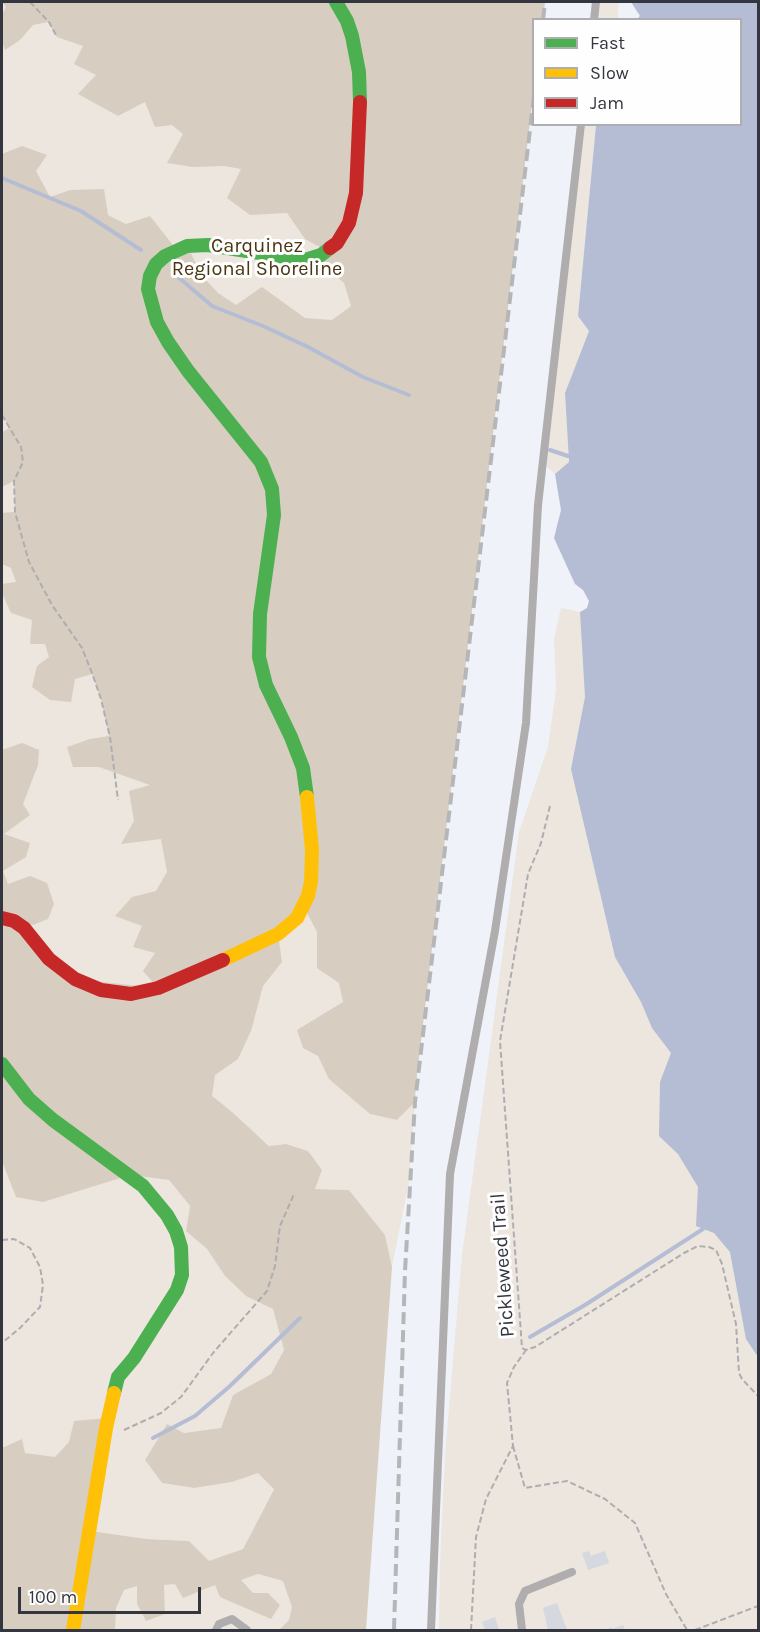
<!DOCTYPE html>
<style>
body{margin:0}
#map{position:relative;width:760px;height:1632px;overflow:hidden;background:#f0f2f9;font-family:Karla,sans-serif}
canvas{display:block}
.frame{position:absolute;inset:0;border:3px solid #33363e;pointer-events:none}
.legend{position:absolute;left:532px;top:18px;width:210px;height:108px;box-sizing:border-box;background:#fefefe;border:2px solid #adaeb1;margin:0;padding:8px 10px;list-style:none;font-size:18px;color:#33363e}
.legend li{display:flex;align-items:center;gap:12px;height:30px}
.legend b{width:30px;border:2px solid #adaeb1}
.scale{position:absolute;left:18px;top:1587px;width:183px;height:27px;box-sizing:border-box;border:3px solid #33363e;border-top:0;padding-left:8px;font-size:18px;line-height:21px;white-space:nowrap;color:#33363e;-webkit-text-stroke:4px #fefefe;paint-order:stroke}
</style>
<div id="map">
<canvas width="760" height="1632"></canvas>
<div class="frame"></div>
<ul class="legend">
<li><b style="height:8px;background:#4caf50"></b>Fast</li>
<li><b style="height:8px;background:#ffc107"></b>Slow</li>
<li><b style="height:8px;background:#c62828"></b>Jam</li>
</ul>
<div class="scale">100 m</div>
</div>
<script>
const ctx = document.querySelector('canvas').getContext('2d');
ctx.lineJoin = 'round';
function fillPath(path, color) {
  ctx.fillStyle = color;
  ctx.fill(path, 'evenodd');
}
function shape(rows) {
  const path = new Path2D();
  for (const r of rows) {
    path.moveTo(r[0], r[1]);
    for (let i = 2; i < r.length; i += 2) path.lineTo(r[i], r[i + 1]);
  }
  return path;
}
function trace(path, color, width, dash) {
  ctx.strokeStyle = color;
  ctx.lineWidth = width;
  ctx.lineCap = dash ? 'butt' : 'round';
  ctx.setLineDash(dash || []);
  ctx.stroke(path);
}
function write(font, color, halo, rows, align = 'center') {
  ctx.font = font + ' Karla,sans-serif';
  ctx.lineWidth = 6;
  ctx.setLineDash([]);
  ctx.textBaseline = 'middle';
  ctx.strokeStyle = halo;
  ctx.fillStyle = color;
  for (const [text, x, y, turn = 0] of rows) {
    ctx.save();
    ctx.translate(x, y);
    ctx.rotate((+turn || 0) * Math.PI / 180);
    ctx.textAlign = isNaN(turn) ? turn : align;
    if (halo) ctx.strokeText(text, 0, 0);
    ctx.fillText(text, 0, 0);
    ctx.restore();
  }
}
const green = shape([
 [2,2,545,2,543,19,534,20,533,96,416,1083,357,1102,370,1114,397,1120,415,1102,409,1182,392,1267,385,1235,349,1190,315,1189,322,1170,307,1151,286,1144,270,1146,256,1134,132,1175,169,1180,190,1206,186,1231,207,1249,225,1276,246,1296,273,1308,284,1350,271,1374,233,1395,221,1429,184,1433,167,1425,145,1460,162,1483,194,1488,232,1482,258,1472,274,1488,243,1549,220,1558,258,1574,311,1589,301,1630,87,1630,103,1538,201,1553,189,1541,147,1539,90,1531,85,1561,2,1564],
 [596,2,619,2,618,19,594,20],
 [581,125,596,125,578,316,589,331,565,393,569,462,555,474,542,462],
 [561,608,580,612,615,709,758,762,758,1630,439,1630,440,1562,445,1455,462,1255,519,832,548,747,556,689,554,639]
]);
const forest = shape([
 [2,2,545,2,543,19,534,20,533,96,416,1083,415,1102,397,1120,370,1114,329,1079,318,1056,303,1048,297,1030,343,1002,339,983,317,968,317,932,304,907,278,934,282,962,263,986,251,1031,238,1059,215,1075,212,1096,232,1112,269,1146,286,1144,308,1151,322,1170,315,1189,349,1190,385,1235,392,1267,366,1630,279,1630,289,1620,292,1607,283,1581,258,1574,241,1580,253,1593,268,1593,280,1605,271,1619,220,1597,215,1585,183,1598,175,1584,164,1585,165,1614,146,1621,137,1604,137,1586,124,1590,116,1608,115,1630,2,1630,2,1448,22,1439,25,1453,55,1457,69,1442,74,1421,108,1418,90,1531,147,1539,189,1541,209,1561,243,1549,274,1489,258,1473,232,1482,194,1488,162,1483,145,1460,167,1424,184,1433,221,1428,233,1395,271,1374,284,1350,273,1309,246,1296,225,1276,207,1249,186,1231,190,1206,169,1180,130,1175,43,1202,16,1197,2,1161,2,750,22,743,39,750,38,765,23,804,30,815,4,834,30,843,26,857,3,871,8,884,30,876,47,883,54,904,48,919,25,928,75,979,158,988,143,971,155,953,133,947,142,926,115,916,132,897,156,891,167,872,161,839,121,844,134,821,129,791,150,785,99,767,73,767,67,747,90,739,109,736,101,699,92,674,75,679,71,702,50,700,32,687,37,666,49,657,45,644,30,644,32,620,11,613,2,593,2,584,16,582,11,568,2,564,2,513,15,512,14,481,2,487,2,432,10,428,2,415,2,154,22,146,47,155,36,171,50,197,70,190,104,189,108,215,126,224,150,216,176,249,187,246,203,277,218,293,236,305,262,287,305,318,332,320,351,306,344,283,315,258,327,251,305,239,287,213,250,215,227,198,241,169,224,166,193,167,167,163,183,134,172,125,155,127,145,102,118,116,78,94,96,75,74,64,83,46,57,37,48,22,33,25,20,40,5,50,2,41,2,14,6,7]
]);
const water = shape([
 [631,2,758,2,758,1357,746,1339,730,1252,714,1233,696,1226,698,1187,678,1154,659,1136,660,1082,671,1053,652,1028,641,1002,615,957,571,769,585,697,580,612,587,608,589,601,583,590,575,584,554,538,561,510,555,474,569,462,565,393,589,331,578,316,596,125,740,124,740,20,637,19,640,16]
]);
const stream = shape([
 [2,178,81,211,141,250],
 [177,276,212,306,263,326,308,347,363,377,409,395],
 [550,450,568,456],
 [530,1337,585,1305,703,1229],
 [153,1438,195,1416,230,1386,300,1318]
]);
const building = shape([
 [589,1551,591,1556,605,1551,609,1563,588,1570,582,1553],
 [557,1603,567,1630,548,1630,543,1608],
 [495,1617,499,1630,485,1630,482,1622],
 [623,1625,625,1630,603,1630,612,1627,612,1629]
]);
const path = shape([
 [30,2,49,22,57,37],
 [2,415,21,447,23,462,14,481,15,512,29,562,52,605,82,648,92,673,101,699,110,737,118,800],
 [550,806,541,843,528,874,500,1041,522,1348,526,1350,535,1347,684,1253,698,1246,709,1247,716,1250,722,1264,736,1324,739,1373,742,1379,758,1396],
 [2,1240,14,1239,30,1248,40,1267,43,1285,40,1307,20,1328,2,1343],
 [124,1430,161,1413,181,1397,213,1353,267,1291,275,1266,280,1226,294,1194],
 [513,1446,525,1488,567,1481,605,1499,635,1523,666,1594,687,1630],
 [471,1630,476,1537,486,1499,513,1446,507,1383,514,1367,526,1350],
 [695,1630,758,1606]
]);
const lane = shape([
 [594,20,596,2],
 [216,1630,219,1624,232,1619,247,1630],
 [431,1630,450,1174,495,931,526,723,538,505,581,124],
 [522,1630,519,1604,525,1591,572,1572]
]);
const fast = shape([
 [336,2,347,21,352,36,359,72,360,102],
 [307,797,303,768,291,737,266,685,259,657,260,614,274,515,272,489,261,462,188,371,168,342,157,322,148,289,150,276,156,264,165,256,187,246,208,245,305,260,321,255,330,248],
 [2,1064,29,1099,53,1120,143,1186,167,1215,176,1231,181,1247,182,1275,177,1290,134,1358,118,1377,114,1393]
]);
const slow = shape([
 [223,960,278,934,297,918,308,896,311,882,312,850,307,797],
 [73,1630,106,1428,114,1393]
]);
const jam = shape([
 [330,248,337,243,349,223,356,193,360,102],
 [2,918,14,921,24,928,49,959,75,979,101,990,131,994,158,988,223,960]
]);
const rail = shape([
 [543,20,545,2],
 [394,1630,405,1271,415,1102,534,96]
]);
const parkNames = [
 ["Carquinez",257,246],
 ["Regional Shoreline",257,269]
];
const streetNames = [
 ["Pickleweed Trail",503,1265,-94]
];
fillPath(green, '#ece6df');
fillPath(forest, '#d7cec1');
fillPath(water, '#b4bdd3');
trace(stream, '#b4bdd3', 4);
fillPath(building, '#d5d8de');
trace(path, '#aeadaf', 2, [6, 3]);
trace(lane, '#afadad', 8);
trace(fast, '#4caf50', 14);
trace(slow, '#ffc107', 14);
trace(jam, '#c62828', 14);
trace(rail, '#b4b6b8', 4, [12, 6]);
write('20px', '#4a3610', '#fefefe', parkNames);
write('20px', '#33363e', '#fefefe', streetNames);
</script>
